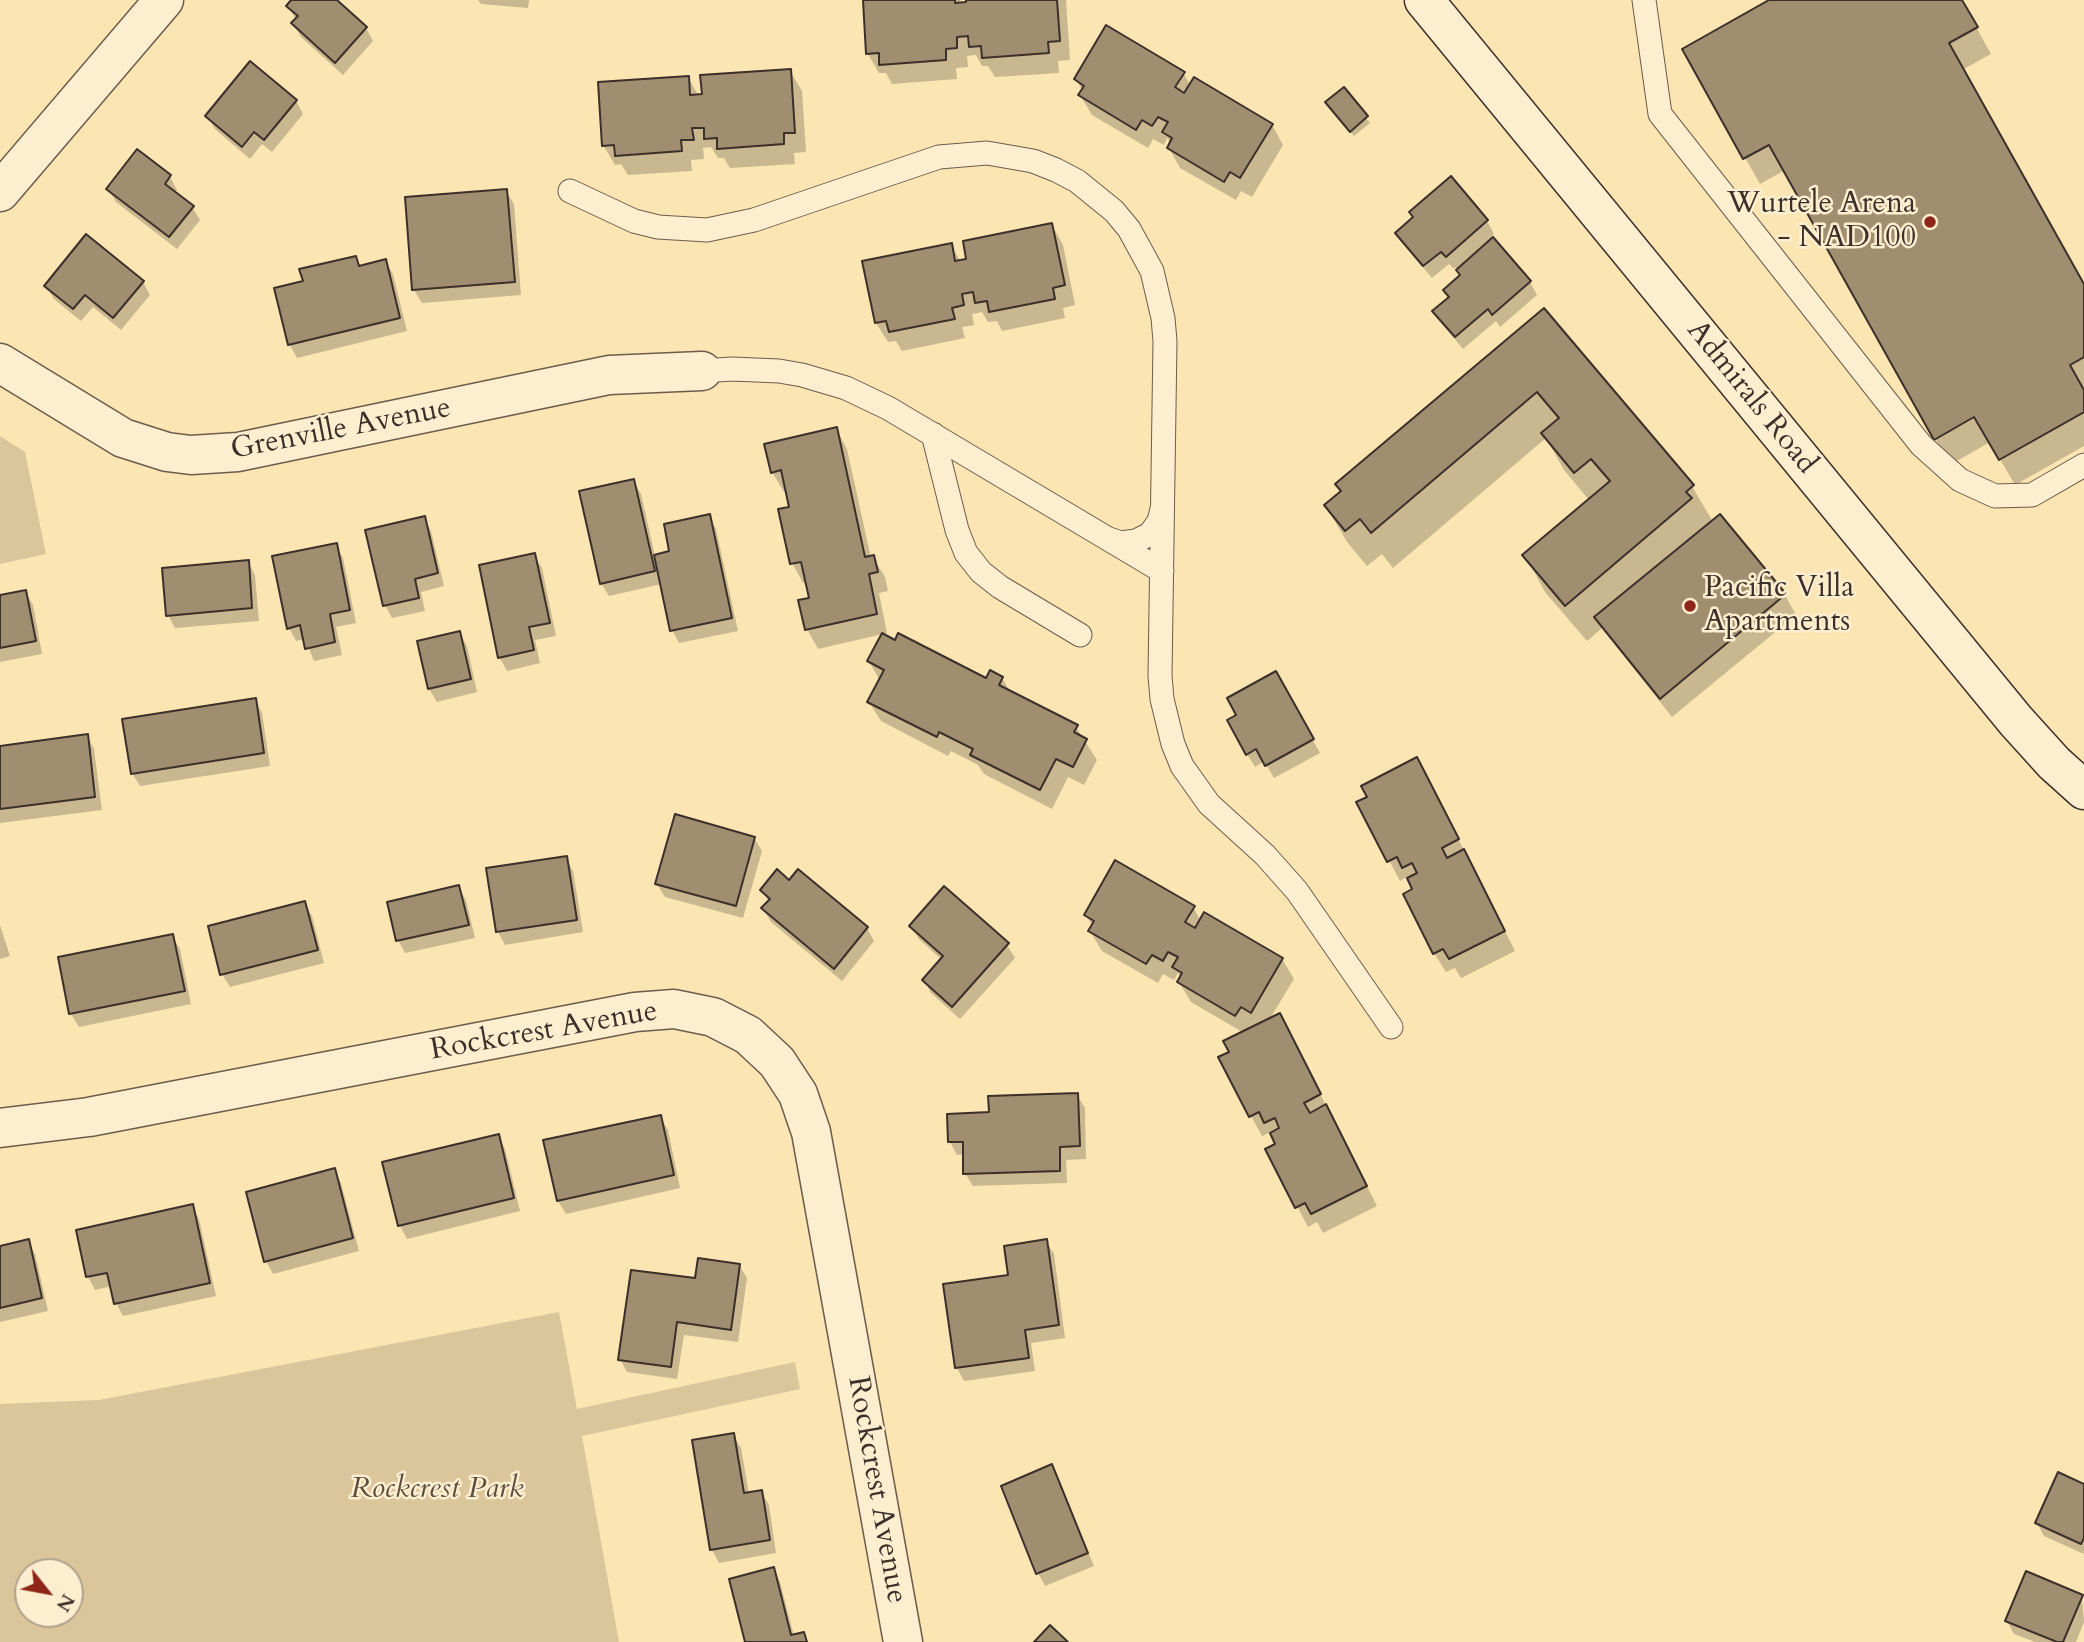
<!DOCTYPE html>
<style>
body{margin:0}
#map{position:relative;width:2084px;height:1642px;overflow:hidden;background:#fbe5b3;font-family:Cardo,serif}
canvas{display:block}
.north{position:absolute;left:14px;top:1558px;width:70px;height:70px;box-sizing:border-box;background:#fceece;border:2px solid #b0a28c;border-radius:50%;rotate:121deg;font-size:19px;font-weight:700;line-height:28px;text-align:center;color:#3d2f29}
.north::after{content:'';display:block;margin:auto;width:24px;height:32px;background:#8f2418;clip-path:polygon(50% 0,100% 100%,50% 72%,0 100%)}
</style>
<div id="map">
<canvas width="2084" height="1642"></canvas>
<div class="north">N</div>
</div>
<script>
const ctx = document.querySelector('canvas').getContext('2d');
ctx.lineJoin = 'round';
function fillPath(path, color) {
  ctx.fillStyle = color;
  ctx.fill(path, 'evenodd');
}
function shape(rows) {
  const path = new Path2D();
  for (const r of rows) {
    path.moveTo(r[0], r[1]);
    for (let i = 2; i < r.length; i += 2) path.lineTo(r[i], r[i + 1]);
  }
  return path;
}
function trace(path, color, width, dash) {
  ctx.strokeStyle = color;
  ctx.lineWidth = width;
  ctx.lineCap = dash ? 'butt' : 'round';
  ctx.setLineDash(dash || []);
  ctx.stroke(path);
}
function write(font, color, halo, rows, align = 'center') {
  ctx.font = font + ' Cardo,serif';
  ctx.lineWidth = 5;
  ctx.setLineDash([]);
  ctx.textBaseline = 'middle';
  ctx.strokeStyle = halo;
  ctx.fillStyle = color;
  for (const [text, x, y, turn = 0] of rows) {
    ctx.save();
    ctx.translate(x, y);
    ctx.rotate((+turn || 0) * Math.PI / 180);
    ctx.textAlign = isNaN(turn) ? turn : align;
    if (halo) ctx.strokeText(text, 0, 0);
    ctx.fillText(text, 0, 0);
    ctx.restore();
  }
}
const green = shape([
 [0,436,25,452,46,554,0,564],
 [559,1312,577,1409,795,1362,800,1389,582,1436,619,1642,0,1642,0,1404,99,1400],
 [70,1572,70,1614,28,1614,28,1572]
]);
const shadow = shape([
 [294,0,334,0,366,28,373,41,343,75,301,37,293,24,296,20,288,6],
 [478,0,529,0,528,8,481,4],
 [865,0,960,0,963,4,968,4,967,0,1066,0,1070,60,1058,61,1059,73,995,77,988,66,982,66,976,55,967,56,968,67,956,68,957,79,892,84,886,73,879,73,868,54],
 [1773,0,1961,0,1991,54,1962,70,2084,287,2084,446,2015,485,1990,442,1950,465,1785,170,1760,184,1684,50],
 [790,71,802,91,806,152,794,153,795,164,730,168,724,158,718,158,711,147,703,148,704,159,691,160,692,171,628,175,621,164,615,165,603,145,688,78,699,96,704,96],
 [1183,73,1191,86,1272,125,1283,145,1252,197,1241,191,1236,200,1180,168,1169,148,1171,144,1167,138,1164,145,1153,139,1148,148,1092,115,1080,95,1083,92,1076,79],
 [1344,89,1370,123,1354,136,1327,103],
 [296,101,303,114,272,152,262,144,250,159,215,129,207,116],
 [170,177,177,190,174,193,192,207,200,220,177,249,116,202,108,189],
 [1451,178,1487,221,1494,234,1491,237,1530,282,1537,295,1500,327,1496,321,1463,349,1442,324,1435,311,1450,298,1461,276,1456,267,1454,269,1449,264,1432,278,1405,246,1397,233],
 [506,191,514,204,521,295,422,303,414,290],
 [1052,225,1063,245,1075,305,1063,308,1065,318,1002,331,997,321,988,322,982,312,972,314,974,325,962,327,965,338,902,351,896,341,888,342,876,323,951,245,961,262],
 [355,258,361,267,385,261,393,274,407,331,297,358,290,345,276,289,305,283],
 [143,282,150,295,121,330,93,307,81,321,54,299,46,286],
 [1544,310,1692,486,1713,522,1719,516,1785,595,1796,615,1672,717,1602,628,1587,641,1545,592,1525,555,1589,500,1564,470,1546,438,1393,568,1382,554,1367,566,1347,542,1326,506],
 [836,429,847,449,871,558,873,557,885,577,888,591,879,593,887,633,818,649,807,629,811,599,807,582,803,583,792,563,791,508,788,491,784,492,772,472],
 [633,481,641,494,655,556,672,552,709,516,716,529,738,631,679,643,672,630,662,584,609,596,601,583],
 [424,518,431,531,444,586,421,592,425,611,392,618,385,605],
 [336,545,343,558,356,623,336,627,342,655,314,661,305,639,296,641,289,628],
 [534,555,542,568,556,636,535,640,540,663,507,671,500,658],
 [248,562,255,575,259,621,175,628,168,615],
 [25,592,33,605,42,654,0,662,0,597],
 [459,633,467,646,477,692,437,702,429,689,419,642],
 [869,661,987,681,1002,678,1011,693,1076,727,1097,760,1084,785,1068,777,1052,809,984,774,978,765,951,751,948,756,881,721,869,702,880,681],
 [1275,673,1320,753,1274,778,1264,761,1255,767,1247,754,1239,716],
 [255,700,262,713,270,766,140,786,132,773],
 [87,736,94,749,102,810,0,823,0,747],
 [1428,779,1515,951,1461,978,1455,968,1446,972,1434,953,1415,889,1408,876,1400,881,1359,803],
 [754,838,762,851,743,918,665,897,657,884],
 [566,858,573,871,583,932,505,945,498,932,488,870],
 [799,871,867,928,874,941,842,981,771,922,763,909,769,902,762,890,790,882],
 [458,887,466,900,475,938,405,953,398,940],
 [304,903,312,916,324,963,230,987,222,974],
 [1193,907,1201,921,1282,959,1294,979,1269,1020,1290,1035,1377,1206,1323,1233,1317,1222,1308,1227,1267,1149,1277,1144,1271,1132,1262,1136,1251,1116,1231,1053,1244,1033,1191,1002,1179,982,1181,979,1178,973,1174,980,1163,974,1158,983,1102,951,1090,931,1093,927,1086,915],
 [0,925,10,956,0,959],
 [911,926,1007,945,1015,958,960,1019,931,993,924,980,942,960,919,939],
 [172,936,180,949,191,1004,79,1027,71,1014,60,958],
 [1077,1095,1085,1108,1086,1159,1066,1160,1067,1183,973,1186,965,1173,965,1154,957,1155,950,1142,991,1114],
 [660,1117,668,1130,680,1188,566,1214,558,1201,545,1142],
 [498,1136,505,1149,520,1211,407,1239,400,1226,385,1164],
 [334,1170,341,1183,359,1251,273,1274,266,1261],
 [192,1206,199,1219,216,1296,123,1316,116,1303,112,1286,95,1290,88,1277,78,1231],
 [28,1241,35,1254,48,1311,0,1322,0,1248],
 [1046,1241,1054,1254,1065,1338,1031,1343,1035,1371,964,1381,957,1368,945,1286,1010,1276],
 [739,1265,747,1278,738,1342,684,1335,677,1379,627,1372,620,1359],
 [733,1435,741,1448,749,1494,761,1492,769,1505,776,1553,719,1563,712,1550],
 [1052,1466,1059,1479,1094,1566,1045,1586,1038,1573,1003,1487],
 [2084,1485,2084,1554,2044,1536,2037,1523],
 [773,1569,780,1582,794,1636,803,1634,808,1642,747,1642],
 [2082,1596,2084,1622,2076,1642,2035,1642,2014,1634,2007,1621]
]);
const building = shape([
 [291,0,337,0,367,27,335,63,291,23,298,16,286,6,291,0],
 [863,0,955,0,955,3,966,2,966,0,1057,0,1060,41,1048,42,1049,53,982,58,981,46,969,47,968,36,957,37,957,48,946,49,946,60,879,65,879,53,866,54,863,0],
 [1769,0,1962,0,1978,27,1949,43,2084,284,2084,357,2070,365,2084,390,2084,412,1999,460,1974,417,1934,440,1769,145,1743,159,1682,49,1769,0],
 [1106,25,1185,72,1175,87,1184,93,1194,77,1273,124,1240,178,1230,172,1224,182,1167,148,1172,138,1162,132,1168,122,1158,117,1152,126,1142,120,1136,130,1078,95,1084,86,1074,79,1106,25],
 [250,61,297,100,264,140,254,132,242,147,205,116,250,61],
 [791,69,795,133,784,133,784,144,717,149,717,138,704,139,704,128,692,128,694,140,681,140,682,151,615,156,614,145,602,146,598,82,689,76,690,95,702,94,700,75,791,69],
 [1344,87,1368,116,1350,132,1325,102,1344,87],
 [137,149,171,175,165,184,194,206,169,237,106,189,137,149],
 [1451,176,1488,220,1446,257,1441,252,1423,266,1395,233,1413,217,1409,212,1451,176],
 [507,189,515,282,412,290,405,197,507,189],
 [1052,223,1065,285,1053,288,1055,299,989,312,987,301,975,303,973,292,962,294,964,305,952,308,955,319,889,332,886,321,875,323,862,261,952,243,955,261,966,259,963,241,1052,223],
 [86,234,144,281,113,318,85,295,73,309,44,286,86,234],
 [1493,237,1531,281,1492,315,1488,309,1455,337,1432,311,1449,297,1443,290,1460,275,1456,270,1493,237],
 [356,256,359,266,386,259,400,318,288,345,274,288,303,281,299,269,356,256],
 [1544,308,1694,485,1686,492,1692,498,1565,606,1522,555,1610,481,1591,459,1574,473,1541,433,1559,418,1537,392,1371,533,1360,519,1345,531,1324,505,1341,491,1335,484,1544,308],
 [837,427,865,557,874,555,878,572,869,574,877,614,805,630,798,600,809,598,801,562,790,564,778,509,789,507,781,470,771,473,764,444,837,427],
 [634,479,655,571,600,584,579,491,634,479],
 [710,514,732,618,670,631,654,555,669,551,664,524,710,514],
 [1720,514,1786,594,1660,699,1594,617,1720,514],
 [425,516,438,573,415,579,419,598,383,606,365,530,425,516],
 [337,543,350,610,330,614,335,642,305,649,300,625,287,629,272,556,337,543],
 [535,553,550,623,529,627,534,650,498,658,479,565,535,553],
 [249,560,252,608,166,616,162,568,249,560],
 [26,590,36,641,0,648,0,595,26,590],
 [460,631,471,679,428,689,417,641,460,631],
 [882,633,895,640,898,633,986,678,990,670,1003,677,999,685,1078,725,1074,732,1087,739,1073,767,1056,759,1040,790,970,755,973,749,939,732,937,737,867,702,884,670,867,661,882,633],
 [1276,671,1314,739,1265,766,1256,749,1246,755,1227,720,1236,715,1227,698,1276,671],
 [256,698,264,753,131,774,122,719,256,698],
 [88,734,95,797,0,809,0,746,88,734],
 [1417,757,1459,839,1442,848,1447,858,1464,849,1505,931,1449,959,1443,949,1433,954,1403,894,1412,889,1407,878,1417,873,1412,863,1402,868,1397,857,1387,862,1356,802,1367,797,1361,786,1417,757],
 [675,814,755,837,736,906,655,884,675,814],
 [567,856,577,920,496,932,486,868,567,856],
 [1115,860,1195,906,1185,922,1195,928,1204,912,1283,958,1251,1013,1241,1007,1235,1016,1177,982,1182,973,1172,967,1178,957,1168,952,1163,961,1152,955,1146,964,1088,931,1094,921,1084,915,1115,860],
 [777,869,789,880,798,869,868,927,834,969,761,908,770,899,760,890,777,869],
 [459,885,469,925,396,941,387,902,459,885],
 [944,886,1009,943,952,1007,922,980,943,956,909,926,944,886],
 [305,901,318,950,220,975,208,926,305,901],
 [173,934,185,991,69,1014,58,957,173,934],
 [1280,1013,1321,1094,1304,1103,1310,1113,1326,1104,1367,1186,1311,1214,1305,1203,1295,1208,1265,1149,1275,1144,1270,1133,1279,1128,1275,1118,1264,1123,1259,1112,1249,1117,1218,1057,1229,1052,1223,1041,1280,1013],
 [1078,1093,1080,1146,1060,1147,1060,1171,963,1174,963,1142,948,1142,947,1114,989,1112,988,1096,1078,1093],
 [661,1115,674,1175,557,1201,543,1140,661,1115],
 [499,1134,514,1198,398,1226,382,1162,499,1134],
 [335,1168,353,1238,264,1262,246,1192,335,1168],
 [193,1204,210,1283,114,1304,107,1273,86,1277,76,1230,193,1204],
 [29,1239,42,1298,0,1308,0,1246,29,1239],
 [1047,1239,1059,1325,1025,1330,1029,1358,955,1368,943,1284,1008,1275,1004,1246,1047,1239],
 [698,1258,740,1264,731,1330,677,1322,671,1367,618,1360,631,1270,695,1278,698,1258],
 [734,1433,744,1493,762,1490,770,1540,710,1550,692,1440,734,1433],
 [1052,1464,1088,1553,1036,1574,1001,1486,1052,1464],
 [2058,1472,2084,1484,2084,1538,2081,1544,2035,1523,2058,1472],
 [774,1567,791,1635,804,1632,807,1642,745,1642,729,1579,774,1567],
 [2026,1571,2083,1595,2063,1642,2057,1642,2005,1621,2026,1571],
 [1050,1625,1068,1642,1034,1642,1050,1625]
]);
const lane = shape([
 [1644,0,1660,114,1921,445,1960,480,1995,496,2032,495,2084,465],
 [570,191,634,221,658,227,707,230,754,220,939,157,987,153,1033,161,1056,170,1077,181,1114,211,1129,229,1152,271,1163,318,1165,341,1160,676,1162,699,1173,744,1182,766,1209,804,1265,855,1297,891,1391,1027],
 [702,371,732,369,779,371,802,375,846,388,888,408,1162,571],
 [933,434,957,530,966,553,981,572,1000,587,1080,635],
 [1109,539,1121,543,1136,541,1150,534,1159,521,1162,509]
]);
const street = shape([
 [0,192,164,0],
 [0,363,123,438,167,452,191,455,238,452,609,375,702,371],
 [0,1128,89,1117,635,1012,674,1009,713,1017,748,1035,777,1062,798,1094,811,1132,903,1642]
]);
const secondary = shape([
 [1424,0,2016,721,2054,763,2084,790]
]);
const markers = [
 [1930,222,7,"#8f2418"],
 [1690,606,7,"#8f2418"]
];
const poiNames = [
 ["Wurtele Arena",1916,205],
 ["- NAD100",1916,239],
 ["Pacific Villa",1704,589,"left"],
 ["Apartments",1704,623,"left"]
];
const streetNames = [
 ["Admirals Road",1751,398,51],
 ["Grenville Avenue",341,430,-11],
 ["Rockcrest Avenue",544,1032,-10],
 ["Rockcrest Avenue",876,1490,80]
];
const parkNames = [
 ["Rockcrest Park",437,1490]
];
fillPath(green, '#dbc69c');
fillPath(shadow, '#0003');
fillPath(building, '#a08e71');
trace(building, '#3d2f29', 2);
trace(lane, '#6c5c4c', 25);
trace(street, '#6c5c4c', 41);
trace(secondary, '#3d2f29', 41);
trace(lane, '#fceece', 23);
trace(street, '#fceece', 38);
trace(secondary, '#fceece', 38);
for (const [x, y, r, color] of markers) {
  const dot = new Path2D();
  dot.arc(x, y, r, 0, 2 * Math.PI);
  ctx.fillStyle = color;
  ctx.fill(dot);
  trace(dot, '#fceece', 2.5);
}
write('30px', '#3d2f29', '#fceece', poiNames, 'right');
write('30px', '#3d2f29', '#fceece', streetNames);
write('italic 30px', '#5d4d40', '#fceece', parkNames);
</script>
